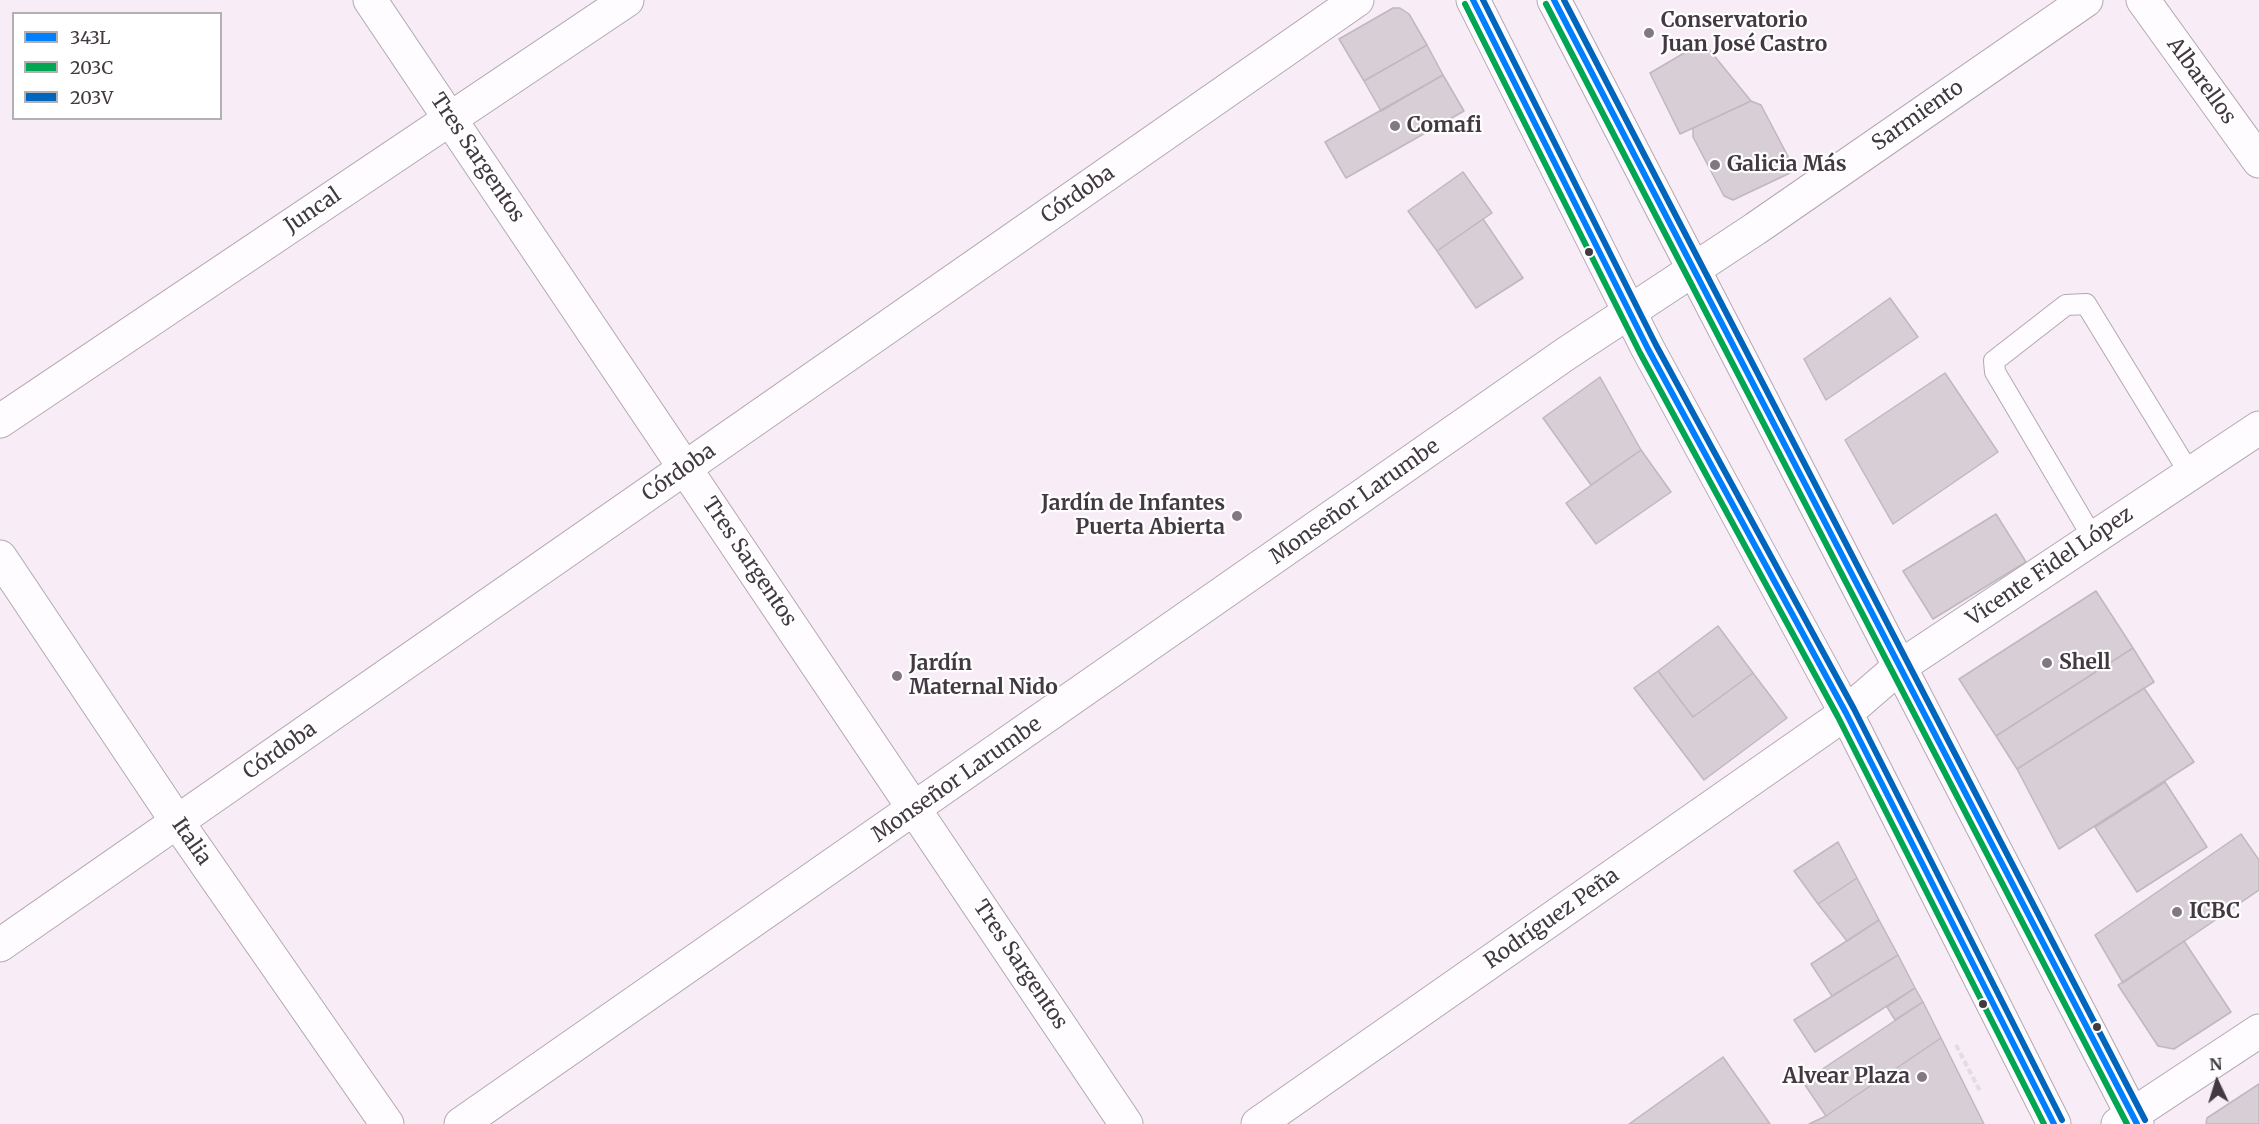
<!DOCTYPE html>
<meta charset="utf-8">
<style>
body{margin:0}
#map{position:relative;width:2259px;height:1124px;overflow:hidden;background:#f8ecf7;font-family:Merriweather,serif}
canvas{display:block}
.legend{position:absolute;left:12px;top:12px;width:210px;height:108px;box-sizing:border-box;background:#fff;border:2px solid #b3b0b3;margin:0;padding:8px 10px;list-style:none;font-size:18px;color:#423941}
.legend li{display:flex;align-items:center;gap:12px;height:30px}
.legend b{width:30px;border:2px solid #b3b0b3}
.north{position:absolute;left:2187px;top:1052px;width:60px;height:60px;-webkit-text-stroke:4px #fff;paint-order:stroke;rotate:356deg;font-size:16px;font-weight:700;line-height:24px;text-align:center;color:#423941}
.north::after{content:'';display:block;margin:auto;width:21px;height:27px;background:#423941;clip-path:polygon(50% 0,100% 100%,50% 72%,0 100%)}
</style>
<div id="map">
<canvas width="2259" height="1124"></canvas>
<ul class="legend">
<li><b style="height:8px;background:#007fff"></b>343L</li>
<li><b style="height:8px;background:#00a651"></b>203C</li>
<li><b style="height:8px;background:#0065bd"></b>203V</li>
</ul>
<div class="north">N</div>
</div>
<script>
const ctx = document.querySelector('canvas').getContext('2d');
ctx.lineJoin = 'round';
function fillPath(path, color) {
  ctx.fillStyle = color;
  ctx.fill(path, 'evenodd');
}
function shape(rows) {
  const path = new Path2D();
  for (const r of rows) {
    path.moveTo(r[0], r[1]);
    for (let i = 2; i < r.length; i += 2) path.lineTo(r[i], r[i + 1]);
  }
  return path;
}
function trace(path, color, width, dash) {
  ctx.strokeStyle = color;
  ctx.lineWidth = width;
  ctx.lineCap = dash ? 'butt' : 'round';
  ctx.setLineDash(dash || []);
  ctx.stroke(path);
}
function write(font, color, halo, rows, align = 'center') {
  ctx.font = font + ' Merriweather,serif';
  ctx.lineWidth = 4.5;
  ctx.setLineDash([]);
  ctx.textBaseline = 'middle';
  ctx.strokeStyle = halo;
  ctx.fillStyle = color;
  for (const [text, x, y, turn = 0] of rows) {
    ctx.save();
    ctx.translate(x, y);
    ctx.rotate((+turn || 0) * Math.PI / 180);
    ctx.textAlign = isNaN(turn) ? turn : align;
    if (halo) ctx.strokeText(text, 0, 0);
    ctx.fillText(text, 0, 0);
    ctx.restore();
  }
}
const building = shape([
 [1393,8,1400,8,1409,14,1427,45,1364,81,1339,39,1393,8],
 [1703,42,1751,101,1680,134,1650,73,1703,42],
 [1427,45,1443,75,1381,111,1364,81,1427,45],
 [1443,75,1464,111,1346,178,1325,142,1443,75],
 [1751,101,1761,105,1792,164,1790,173,1733,200,1724,196,1693,137,1693,128,1751,101],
 [1463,172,1492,213,1437,251,1408,211,1463,172],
 [1483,219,1523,278,1476,308,1437,251,1483,219],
 [1890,298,1918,337,1826,400,1804,359,1890,298],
 [1945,373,1998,452,1893,524,1845,440,1945,373],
 [1600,377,1641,450,1591,485,1543,418,1600,377],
 [1641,450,1671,492,1596,544,1566,503,1641,450],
 [1996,514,2026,562,1933,619,1903,571,1996,514],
 [2096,591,2133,648,1996,736,1959,679,2096,591],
 [1718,626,1753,673,1693,717,1658,671,1718,626],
 [2133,648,2154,682,2017,769,1996,736,2133,648],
 [1658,671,1693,717,1753,673,1787,718,1704,780,1634,688,1658,671],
 [2144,688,2194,762,2059,849,2017,769,2144,688],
 [2165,782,2207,847,2137,892,2095,827,2165,782],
 [2241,834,2259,860,2259,890,2123,983,2095,935,2241,834],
 [1838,842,1857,878,1818,904,1794,871,1838,842],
 [1857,878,1879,920,1847,941,1818,904,1857,878],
 [1879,920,1898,955,1832,996,1811,964,1879,920],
 [2184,941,2231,1012,2174,1049,2158,1046,2118,985,2184,941],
 [1898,955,1915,988,1815,1052,1794,1020,1898,955],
 [1915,988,1923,1002,1895,1020,1887,1007,1915,988],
 [1923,1002,1941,1038,1826,1116,1803,1082,1923,1002],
 [1941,1038,1984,1124,1809,1124,1826,1116,1941,1038],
 [1723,1057,1770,1124,1629,1124,1723,1057],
 [2259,1084,2259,1124,2206,1124,2207,1118,2259,1084]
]);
const path = shape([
 [1956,1045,1980,1091]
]);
const service = shape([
 [2093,538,1995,372,1994,361,2066,305,2086,304,2190,474]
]);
const minor = shape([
 [370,0,1126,1124],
 [2143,0,2259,161],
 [0,421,627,0],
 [0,557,178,823,387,1124],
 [0,945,1357,0],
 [461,1124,1567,353,1755,229,2086,0],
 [1258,1124,1846,713,1898,668,2259,428]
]);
const tertiary = shape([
 [2118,1124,2259,1031]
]);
const secondary = shape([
 [1473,0,1648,349,1846,713,2054,1124],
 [1554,0,2137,1124]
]);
const bus1 = shape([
 [1473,0,1648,349,1846,713,2054,1124],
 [1554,0,2137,1124]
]);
const bus2 = shape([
 [1465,4,1640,353,1838,717,2044,1124],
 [1546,4,2127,1124]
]);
const bus3 = shape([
 [1483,0,1656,345,1854,709,2062,1120],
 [1564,0,2145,1120]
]);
const markers = [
 [1649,33,6,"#827881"],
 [1395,126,6,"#827881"],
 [1715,165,6,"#827881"],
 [1589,252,5,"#423941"],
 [1237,516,6,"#827881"],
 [2047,663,6,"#827881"],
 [897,676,6,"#827881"],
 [2177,912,6,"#827881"],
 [1983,1004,5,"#423941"],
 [2097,1027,5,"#423941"],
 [1922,1077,6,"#827881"]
];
const poiNames = [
 ["Conservatorio",1661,21],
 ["Juan José Castro",1661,45],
 ["Comafi",1407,126],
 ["Galicia Más",1727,165],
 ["Jardín de Infantes",1225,504,"right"],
 ["Puerta Abierta",1225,528,"right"],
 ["Shell",2059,663],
 ["Jardín",909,664],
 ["Maternal Nido",909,688],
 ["ICBC",2189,912],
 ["Alvear Plaza",1910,1077,"right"]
];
const streetNames = [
 ["Albarellos",2201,81,54],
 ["Sarmiento",1918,116,-35],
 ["Tres Sargentos",477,158,56],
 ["Córdoba",1078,195,-35],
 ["Juncal",313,211,-34],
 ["Córdoba",679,473,-35],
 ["Monseñor Larumbe",1355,502,-35],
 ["Tres Sargentos",749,562,56],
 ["Vicente Fidel López",2050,567,-34],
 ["Córdoba",280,751,-35],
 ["Monseñor Larumbe",957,780,-35],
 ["Italia",191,842,55],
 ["Rodríguez Peña",1552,919,-35],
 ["Tres Sargentos",1020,965,56]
];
fillPath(building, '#d7ced6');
trace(building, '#c0b7bf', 1.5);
trace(service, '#b2a8b1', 22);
trace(minor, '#b2a8b1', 35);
trace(tertiary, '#b2a8b1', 35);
trace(secondary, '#b2a8b1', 35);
trace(path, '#e1dde0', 4, [6, 3]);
trace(service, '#fefcfe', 20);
trace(minor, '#fefcfe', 33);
trace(tertiary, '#fefcfe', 33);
trace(secondary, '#fefcfe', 33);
trace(bus1, '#007fff', 6);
trace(bus2, '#00a651', 6);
trace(bus3, '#0065bd', 6);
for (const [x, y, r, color] of markers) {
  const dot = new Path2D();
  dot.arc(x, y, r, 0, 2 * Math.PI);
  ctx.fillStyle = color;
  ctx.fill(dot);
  trace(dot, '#fff', 2);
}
write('bold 21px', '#423941', '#fff', poiNames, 'left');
write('21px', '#423941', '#fff', streetNames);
</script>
